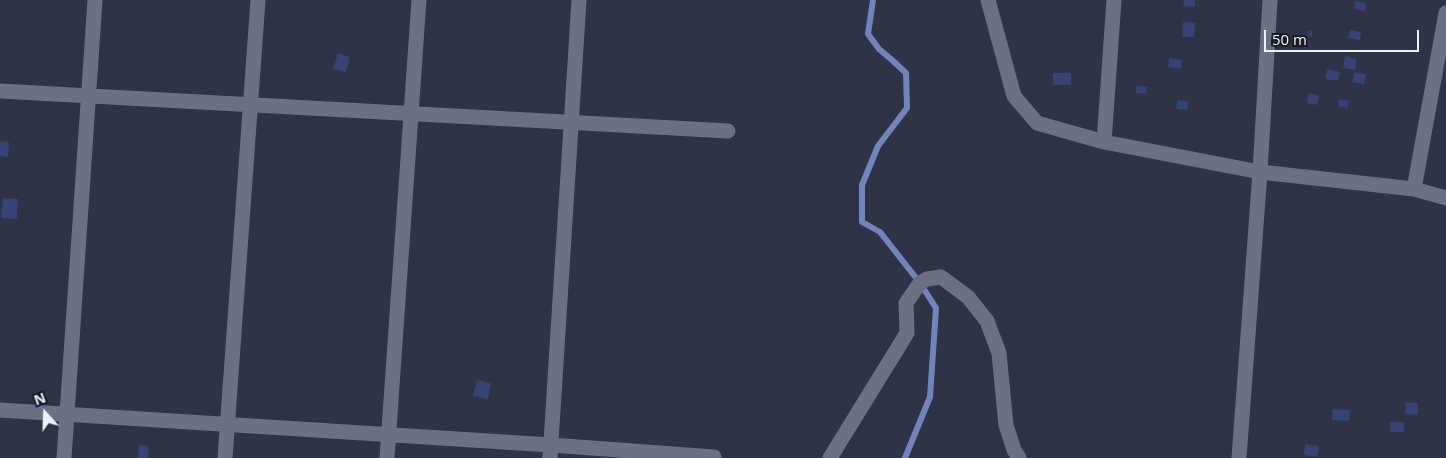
<!DOCTYPE html>
<style>
body{margin:0}
#map{position:relative;width:1446px;height:458px;overflow:hidden;background:#2e3345;font-family:"Open Sans",sans-serif}
canvas{display:block}
.north{position:absolute;left:20px;top:388px;width:50px;height:50px;-webkit-text-stroke:4px #191b23;paint-order:stroke;rotate:340deg;font-size:14px;font-weight:700;line-height:20px;text-align:center;color:#eef2fe}
.north::after{content:'';display:block;margin:auto;width:18px;height:22px;background:#eef2fe;clip-path:polygon(50% 0,100% 100%,50% 72%,0 100%)}
.scale{position:absolute;left:1264px;top:30px;width:155px;height:22px;box-sizing:border-box;border:2px solid #eef2fe;border-top:0;padding-left:6px;font-size:15px;line-height:18px;white-space:nowrap;color:#eef2fe;-webkit-text-stroke:4px #191b23;paint-order:stroke}
</style>
<div id="map">
<canvas width="1446" height="458"></canvas>
<div class="north">N</div>
<div class="scale">50 m</div>
</div>
<script>
const ctx = document.querySelector('canvas').getContext('2d');
ctx.lineJoin = 'round';
function shape(rows) {
  const path = new Path2D();
  for (const r of rows) {
    path.moveTo(r[0], r[1]);
    for (let i = 2; i < r.length; i += 2) path.lineTo(r[i], r[i + 1]);
  }
  return path;
}
function trace(path, color, width, dash) {
  ctx.strokeStyle = color;
  ctx.lineWidth = width;
  ctx.lineCap = dash ? 'butt' : 'round';
  ctx.setLineDash(dash || []);
  ctx.stroke(path);
}
function fillPath(path, color) {
  ctx.fillStyle = color;
  ctx.fill(path, 'evenodd');
}
const stream = shape([
 [873,0,868,34,879,49,892,60,906,73,907,108,878,146,862,185,862,222,880,232,920,283,936,308,930,397,905,458]
]);
const building = shape([
 [1184,0,1195,0,1195,7,1183,6],
 [1355,1,1366,3,1365,11,1354,9],
 [1183,22,1195,23,1194,37,1182,37],
 [1308,30,1313,32,1312,36,1307,35],
 [1350,30,1361,32,1360,40,1348,38],
 [338,53,350,57,346,72,333,69],
 [1345,56,1357,59,1355,70,1343,68],
 [1169,58,1182,60,1181,69,1168,67],
 [1327,69,1340,72,1338,81,1325,79],
 [1355,72,1366,74,1364,84,1352,82],
 [1053,73,1071,73,1071,85,1053,85],
 [1136,86,1147,87,1146,94,1136,93],
 [1308,93,1319,95,1317,105,1307,103],
 [1339,99,1349,101,1347,108,1338,106],
 [1177,100,1188,101,1187,110,1176,109],
 [0,141,9,142,8,157,0,156],
 [3,198,18,199,17,219,1,218],
 [477,380,491,383,488,399,473,396],
 [1406,402,1418,403,1418,415,1405,414],
 [1333,409,1350,410,1349,421,1332,420],
 [1390,422,1404,422,1404,432,1390,432],
 [1305,444,1319,446,1317,457,1304,455],
 [139,445,149,446,148,458,138,458]
]);
const street = shape([
 [988,0,1014,96,1037,123,1104,142,1260,172,1414,189,1446,198],
 [0,91,728,131],
 [1104,142,1114,0],
 [1414,189,1446,13],
 [0,410,551,445,714,457],
 [64,458,95,0],
 [225,458,258,0],
 [387,458,419,0],
 [550,458,579,0],
 [830,458,907,333,906,303,920,283,927,279,941,277,968,297,987,321,999,353,1006,425,1014,450,1019,458],
 [1239,458,1260,172,1270,0]
]);
trace(stream, '#7284bc', 6);
fillPath(building, '#354375');
trace(street, '#6a7185', 15);
</script>
